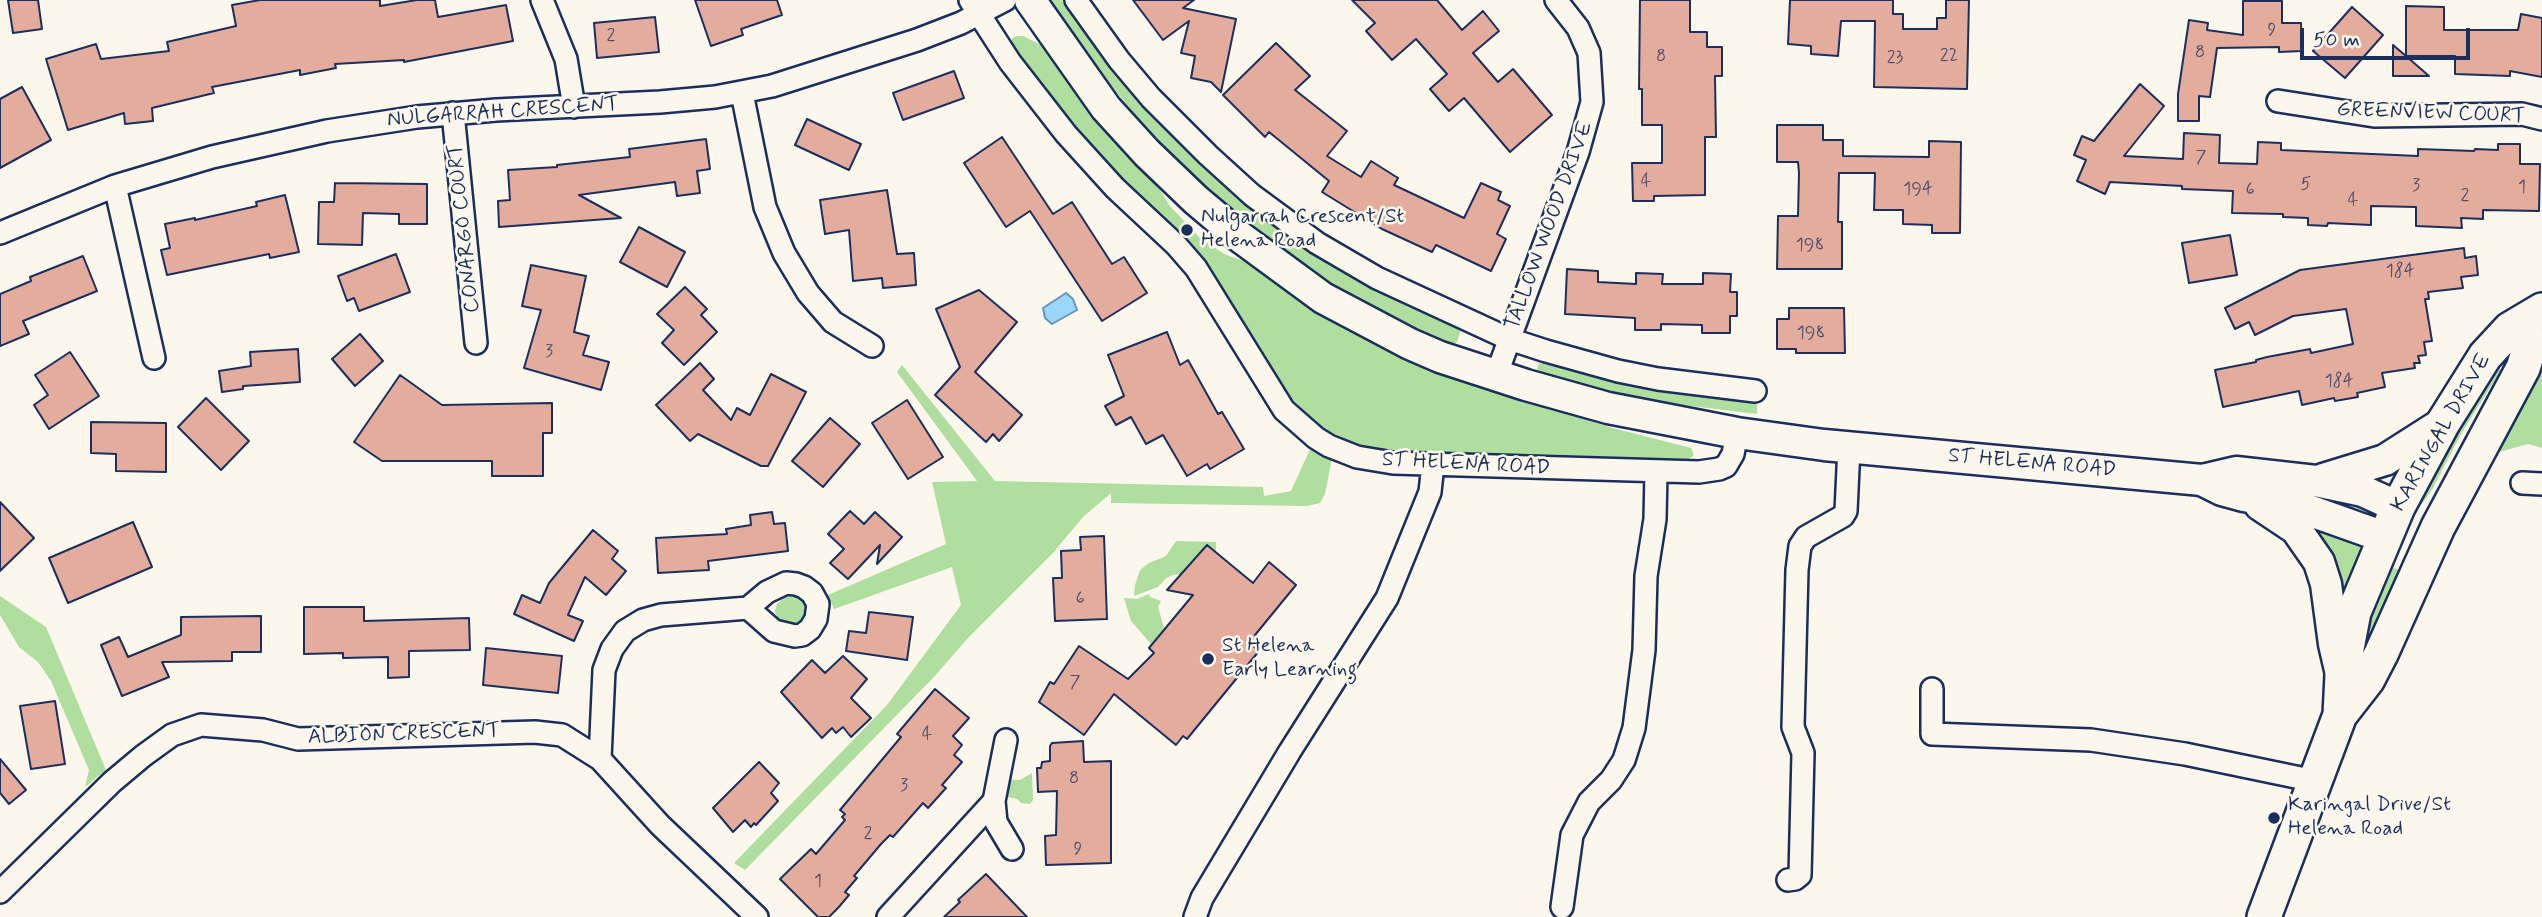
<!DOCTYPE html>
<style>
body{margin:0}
#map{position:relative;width:2542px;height:917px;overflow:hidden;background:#fbf7ec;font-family:Mynerve,sans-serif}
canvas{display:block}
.scale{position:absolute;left:2300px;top:28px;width:170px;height:32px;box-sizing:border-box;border:4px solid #1b2f5e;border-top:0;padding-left:9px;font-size:21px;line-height:24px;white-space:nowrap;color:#1b2f5e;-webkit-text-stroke:5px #fbf7ec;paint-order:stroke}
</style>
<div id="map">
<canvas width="2542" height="917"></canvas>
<div class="scale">50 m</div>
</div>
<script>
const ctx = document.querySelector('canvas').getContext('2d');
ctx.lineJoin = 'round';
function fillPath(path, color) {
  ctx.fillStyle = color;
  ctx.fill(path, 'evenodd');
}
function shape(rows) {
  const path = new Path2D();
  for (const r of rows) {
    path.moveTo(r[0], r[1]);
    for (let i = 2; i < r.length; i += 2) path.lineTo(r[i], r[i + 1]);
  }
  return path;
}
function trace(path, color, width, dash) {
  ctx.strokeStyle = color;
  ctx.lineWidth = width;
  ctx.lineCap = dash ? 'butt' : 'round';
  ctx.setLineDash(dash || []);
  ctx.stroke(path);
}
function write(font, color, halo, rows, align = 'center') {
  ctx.font = font + ' Mynerve,sans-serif';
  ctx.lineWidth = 5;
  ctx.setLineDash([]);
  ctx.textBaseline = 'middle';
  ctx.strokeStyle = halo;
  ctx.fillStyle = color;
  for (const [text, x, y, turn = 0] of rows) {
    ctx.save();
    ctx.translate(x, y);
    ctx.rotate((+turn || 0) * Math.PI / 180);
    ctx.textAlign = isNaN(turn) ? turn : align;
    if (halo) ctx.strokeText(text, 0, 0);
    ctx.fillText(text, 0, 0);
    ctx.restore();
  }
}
const green = shape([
 [1050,0,1062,0,1135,95,1383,292,1459,325,1461,329,1457,342,1453,344,1396,320,1335,286,1307,269,1238,217,1145,127,1097,68],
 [1017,36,1023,36,1041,45,1090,114,1134,163,1156,183,1169,205,1201,239,1226,255,1250,263,1328,319,1399,358,1439,374,1609,427,1691,448,1694,455,1685,462,1394,454,1354,446,1322,431,1296,410,1105,164,1053,103,1012,47,1012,38],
 [1539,363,1659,390,1757,401,1757,414,1683,405,1619,394,1541,373,1537,369],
 [2542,363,2542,448,2528,444,2488,455],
 [902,365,995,481,1263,487,1264,496,1291,491,1311,447,1332,458,1325,494,1320,503,1307,506,1111,503,1111,493,1083,517,1053,553,968,638,933,678,745,870,734,863,887,705,961,605,952,567,834,609,828,595,946,544,932,482,977,481,897,372],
 [2498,366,2501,370,2461,434,2433,488,2422,504,2417,505,2426,481],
 [2302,495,2334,495,2375,512,2343,507],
 [2298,518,2318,524,2364,549,2340,614],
 [1176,541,1216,542,1216,563,1190,573,1173,575,1166,578,1158,587,1134,596,1135,585,1140,570,1149,563,1166,556],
 [2387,566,2400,570,2398,581,2374,634,2371,633,2369,626,2375,598],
 [796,594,809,603,807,621,798,626,783,621,777,617,775,611,777,604,784,598],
 [1149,594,1150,597,1161,601,1158,607,1164,628,1151,644,1131,621,1124,598,1137,599],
 [0,596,46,627,106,770,85,787,89,770,51,681,38,662,19,647,0,615],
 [1032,773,1033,800,1030,804,1021,803,1017,799,1008,797,1010,780,1020,780]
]);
const water = shape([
 [1066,293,1073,299,1077,310,1052,324,1045,318,1043,308,1066,293]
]);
const building = shape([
 [8,0,38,0,42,29,13,33,8,0],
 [260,0,380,0,380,6,417,0,435,0,438,17,506,5,513,41,404,62,404,60,335,64,336,68,300,75,300,70,212,87,214,93,152,108,153,121,125,124,124,113,68,130,46,59,96,44,101,59,169,51,167,42,236,26,232,5,260,0],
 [695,0,777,0,782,15,741,29,743,35,711,46,695,0],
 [1133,0,1194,0,1183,8,1236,19,1221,92,1211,82,1191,78,1195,56,1181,53,1189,21,1163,40,1133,0],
 [1352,0,1437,0,1462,30,1483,11,1499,31,1473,53,1498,82,1513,69,1552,115,1510,152,1464,98,1449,111,1430,89,1447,74,1416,39,1392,60,1366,31,1375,23,1352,0],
 [1640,0,1690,0,1690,32,1707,32,1707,47,1722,47,1722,76,1715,76,1716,137,1705,137,1705,195,1654,196,1654,201,1633,201,1632,163,1662,163,1662,125,1642,125,1642,89,1639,89,1640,0],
 [1790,0,1893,0,1893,14,1903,14,1903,29,1937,29,1937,18,1946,18,1946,0,1969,0,1967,89,1874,87,1875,21,1841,21,1838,56,1811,54,1811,46,1788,44,1790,0],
 [2243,1,2282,1,2282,23,2301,23,2302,51,2279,52,2279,47,2217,48,2210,97,2199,96,2199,121,2178,121,2178,94,2189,20,2208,23,2207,30,2243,35,2243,1],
 [2406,6,2444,7,2444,30,2518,30,2521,14,2542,18,2542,77,2510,71,2510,76,2455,74,2455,56,2406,56,2429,76,2393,76,2393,45,2406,56,2406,6],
 [2352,7,2383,35,2345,78,2313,51,2352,7],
 [655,17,659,52,597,58,594,23,655,17],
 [1276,43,1310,76,1295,90,1347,131,1327,156,1361,177,1371,161,1398,178,1394,185,1464,218,1481,183,1501,192,1498,200,1510,206,1497,234,1506,239,1491,271,1436,245,1432,252,1382,229,1322,192,1329,181,1269,132,1265,137,1223,95,1276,43],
 [954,71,964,98,903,120,893,93,954,71],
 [2140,84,2164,106,2124,156,2183,159,2184,133,2220,135,2219,163,2257,164,2258,142,2281,143,2281,150,2418,156,2418,149,2474,151,2475,149,2498,150,2498,144,2520,144,2520,164,2540,164,2539,211,2483,210,2483,219,2461,218,2462,228,2416,226,2416,207,2371,206,2371,225,2328,223,2327,226,2308,225,2308,218,2283,217,2283,214,2232,213,2233,191,2182,189,2182,186,2110,182,2105,194,2077,181,2086,160,2074,155,2082,136,2094,141,2140,84],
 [22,87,51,140,0,168,0,99,22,87],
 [807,119,861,144,849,170,795,145,807,119],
 [1777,125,1823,125,1823,140,1843,140,1843,156,1929,157,1929,141,1961,142,1960,233,1932,233,1932,225,1903,224,1903,210,1874,210,1875,173,1839,173,1838,222,1842,222,1842,269,1777,269,1778,216,1798,216,1799,173,1798,162,1777,162,1777,125],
 [1002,137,1053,214,1072,202,1112,264,1124,257,1147,293,1102,321,1030,211,1006,227,964,163,1002,137],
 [706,139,710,169,697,171,700,193,677,196,675,182,579,195,621,218,499,227,498,201,510,200,508,170,557,167,557,165,630,157,629,149,706,139],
 [335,183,427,184,427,224,399,224,399,214,363,213,362,245,318,244,319,202,334,202,335,183],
 [887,190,897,254,914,253,916,285,883,288,882,278,853,281,849,230,825,234,820,200,887,190],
 [285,195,299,252,270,258,269,254,167,275,161,250,170,248,165,224,195,218,195,220,257,206,256,202,285,195],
 [639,227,685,252,667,287,620,262,639,227],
 [2230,235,2237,275,2189,283,2182,243,2230,235],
 [2464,248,2465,258,2476,256,2478,275,2461,277,2463,288,2428,292,2429,299,2425,299,2432,341,2424,342,2426,355,2418,356,2420,363,2414,363,2415,368,2382,373,2385,387,2357,393,2358,397,2335,401,2334,398,2302,405,2299,391,2223,407,2215,370,2256,362,2256,360,2267,357,2310,349,2311,353,2353,344,2346,309,2293,316,2255,335,2249,322,2235,329,2225,308,2300,270,2464,248],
 [396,254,410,292,359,311,354,298,347,301,338,276,396,254],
 [83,256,97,291,23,321,29,334,0,346,0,294,31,281,30,277,83,256],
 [531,265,586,276,574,332,589,336,583,355,609,362,601,390,524,368,541,310,522,306,531,265],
 [1567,269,1598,271,1598,282,1636,284,1636,273,1663,274,1662,284,1703,284,1703,273,1731,274,1730,292,1737,292,1737,316,1730,316,1730,333,1702,333,1702,325,1661,324,1661,330,1635,330,1635,318,1565,314,1567,269],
 [685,287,707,309,701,315,717,332,684,365,662,343,674,330,657,314,685,287],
 [979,290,1017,322,975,372,1022,415,999,441,993,434,986,442,935,395,960,367,936,309,979,290],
 [1789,308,1844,308,1845,353,1796,353,1796,349,1777,349,1777,319,1789,319,1789,308],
 [1167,332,1180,365,1188,360,1218,414,1222,412,1244,449,1210,469,1207,464,1187,476,1163,435,1146,444,1131,417,1116,425,1105,406,1124,396,1108,355,1167,332],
 [360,334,383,361,355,386,332,359,360,334],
 [298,349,300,382,243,386,243,389,222,392,219,371,251,366,250,352,298,349],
 [70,352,99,396,49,429,34,405,48,395,35,375,70,352],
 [700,363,714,379,703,390,731,420,737,408,750,415,771,374,806,392,768,466,761,466,698,434,690,441,656,405,700,363],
 [400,375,442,405,552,403,552,433,543,433,543,476,492,476,492,461,382,461,354,442,400,375],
 [206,398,249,441,221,470,178,427,206,398],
 [907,400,943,457,908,479,872,423,907,400],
 [830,418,860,444,823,487,792,461,830,418],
 [91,422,166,423,166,472,116,471,116,454,91,453,91,422],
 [0,502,34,538,0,571,0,502],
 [850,511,864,524,875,512,902,537,877,564,880,545,848,579,830,563,844,549,828,534,850,511],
 [772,512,774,524,785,523,788,551,708,561,709,570,658,573,656,538,727,534,726,529,751,525,750,515,772,512],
 [133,522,152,567,68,603,49,558,133,522],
 [593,530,618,551,612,559,626,571,606,595,585,577,568,615,583,621,574,641,514,614,522,595,540,603,549,583,593,530],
 [1104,536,1107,619,1055,621,1053,578,1062,578,1061,551,1081,550,1080,537,1104,536],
 [1207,545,1253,583,1269,562,1296,585,1255,635,1258,638,1252,645,1259,651,1187,739,1183,736,1176,745,1114,694,1084,735,1039,702,1050,682,1054,684,1079,646,1128,679,1154,653,1149,648,1193,595,1167,590,1207,545],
 [304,607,364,607,364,621,469,618,470,650,409,651,409,677,388,678,388,657,343,658,343,653,304,654,304,607],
 [869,612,913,617,907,660,846,651,849,631,866,633,869,612],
 [261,616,261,652,232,652,232,661,162,662,169,677,122,696,101,645,119,637,128,657,181,635,181,617,261,616],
 [486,648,562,656,558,693,483,685,486,648],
 [843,656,867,679,851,698,871,718,851,737,843,727,836,733,832,728,822,738,781,692,812,660,825,673,843,656],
 [935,689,969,718,953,736,962,745,954,755,962,762,942,785,946,788,928,808,923,803,893,837,890,835,881,844,854,876,857,878,845,892,849,895,838,908,829,917,818,917,780,879,811,849,816,854,845,820,842,817,845,814,840,810,901,737,897,734,935,689],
 [55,701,65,764,31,769,20,706,55,701],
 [1083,741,1084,762,1111,761,1111,863,1046,865,1045,836,1056,835,1057,791,1038,792,1037,768,1041,768,1042,762,1050,761,1050,746,1052,743,1083,741],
 [0,759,26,790,9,804,0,793,0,759],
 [759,762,779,783,771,793,778,801,756,825,754,823,751,827,745,820,733,832,713,808,759,762],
 [986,874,1027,917,944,917,960,902,958,900,986,874]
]);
const minor = shape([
 [542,0,566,59,574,107],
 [970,0,1010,62,1066,134,1115,188,1176,245,1196,268,1284,410,1316,438,1329,446,1357,457,1393,463,1699,472,1719,469,1726,466,1733,454,1737,433],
 [1076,0,1119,60,1151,98,1208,155,1252,195,1317,243,1377,278,1509,339,1546,351,1618,371,1658,379,1755,391],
 [742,93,765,207,784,253,808,293,833,322,872,346],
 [2278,101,2374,116,2522,114,2542,119],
 [453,113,476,343],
 [115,186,154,358],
 [0,233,115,186,212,157,327,131,417,117,496,110,660,102,715,97,772,86,917,40,961,23,1005,0],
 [1496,376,1578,152,1592,102,1589,53,1578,28,1556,0],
 [2522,483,2542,484],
 [786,583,796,584,804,587,812,593,818,604,816,619,810,629,802,635,795,636,774,631,748,608,767,592,786,583],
 [1932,689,1932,734,2091,740,2185,754,2315,781],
 [1006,740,994,801,996,822,1012,849],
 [600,759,604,670,612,649,625,631,643,620,661,615,748,608],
 [1788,880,1795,879,1800,875,1803,753,1793,727,1797,570,1800,546,1806,537,1843,516,1846,511,1849,447],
 [0,892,112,782,143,756,172,735,201,725,263,730,298,739,535,732,562,735,600,759,660,825,757,917],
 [1562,907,1572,835,1589,802,1611,780,1624,760,1634,728,1644,650,1646,576,1655,519,1656,472],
 [888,917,994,801],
 [1195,917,1202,898,1290,751,1387,598,1430,492,1433,464]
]);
const secondary = shape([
 [1030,0,1106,108,1147,153,1196,200,1240,237,1323,298,1410,344,1440,357,1526,385,1608,408,1737,433,1824,445,2202,480,2222,490,2244,496,2294,505,2384,537],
 [2323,479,2385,460,2443,423],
 [2202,480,2236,472,2316,481,2363,491,2398,507],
 [2260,505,2296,529,2319,562,2326,584,2334,644,2341,674]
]);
const primary = shape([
 [2340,715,2368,679,2381,654,2438,527,2523,368,2542,310],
 [2264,917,2340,715,2342,675,2354,612,2398,507,2443,423,2485,356,2510,329,2542,310]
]);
const markers = [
 [1187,230,7,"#1b2f5e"],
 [1208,659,7,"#1b2f5e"],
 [2274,818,7,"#1b2f5e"]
];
const numberNames = [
 ["9",2272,31],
 ["2",611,36],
 ["8",2200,53],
 ["22",1949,56],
 ["8",1661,57],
 ["23",1895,58],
 ["7",2201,158],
 ["4",1646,182],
 ["5",2306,185],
 ["3",2416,186],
 ["1",2522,188],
 ["194",1918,190],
 ["6",2250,190],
 ["2",2465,196],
 ["4",2353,201],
 ["198",1810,246],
 ["184",2400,272],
 ["198",1811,334],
 ["3",549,352],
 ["184",2339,382],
 ["6",1080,599],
 ["7",1075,683],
 ["4",927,735],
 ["8",1074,779],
 ["3",904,786],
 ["2",868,834],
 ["9",1078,850],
 ["1",818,882]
];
const streetNames = [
 ["NULGARRAH CRESCENT",503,113,-4],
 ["GREENVIEW COURT",2431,114,2],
 ["TALLOW WOOD DRIVE",1550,226,-70],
 ["CONARGO COURT",465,228,-96],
 ["KARINGAL DRIVE",2442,433,-60],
 ["ST HELENA ROAD",2032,464,5],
 ["ST HELENA ROAD",1466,465,3],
 ["ALBION CRESCENT",404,735,-2]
];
const poiNames = [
 ["Nulgarrah Crescent/St",1201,218],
 ["Helena Road",1201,242],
 ["St Helena",1222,647],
 ["Early Learning",1222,671],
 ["Karingal Drive/St",2288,806],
 ["Helena Road",2288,830]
];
fillPath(green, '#afde9e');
fillPath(water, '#99d8fa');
trace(water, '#6794bc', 2);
fillPath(building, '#e4ac9c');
trace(building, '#1b2f5e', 2);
trace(minor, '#1b2f5e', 26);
trace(secondary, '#1b2f5e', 35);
trace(primary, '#1b2f5e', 38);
trace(minor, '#fbf7ec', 21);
trace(secondary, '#fbf7ec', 30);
trace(primary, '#fbf7ec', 33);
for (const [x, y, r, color] of markers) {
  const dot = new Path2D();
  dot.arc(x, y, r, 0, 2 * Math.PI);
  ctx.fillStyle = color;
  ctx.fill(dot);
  trace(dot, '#fbf7ec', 2.5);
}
write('18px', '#4d4e6e', null, numberNames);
write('21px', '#1b2f5e', '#fbf7ec', streetNames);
write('21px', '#1b2f5e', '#fbf7ec', poiNames, 'left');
</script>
